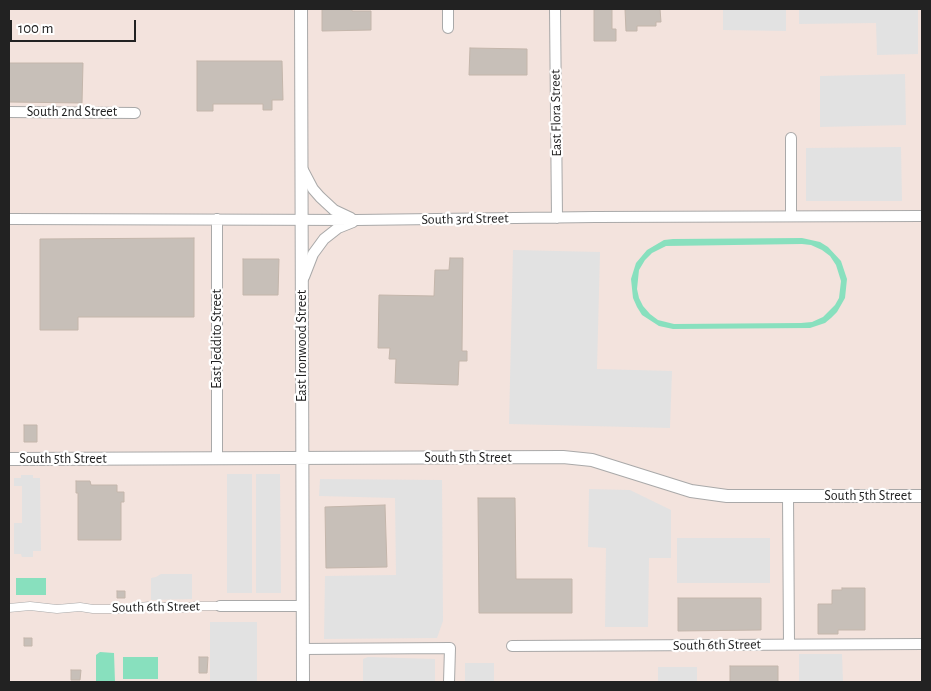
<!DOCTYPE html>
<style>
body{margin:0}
#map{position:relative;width:931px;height:691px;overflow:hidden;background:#f2efe9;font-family:"Alegreya Sans",sans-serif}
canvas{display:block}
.frame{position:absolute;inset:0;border:10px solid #222;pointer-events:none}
.scale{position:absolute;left:10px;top:20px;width:126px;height:22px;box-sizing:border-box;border:2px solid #222;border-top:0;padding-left:6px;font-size:15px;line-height:18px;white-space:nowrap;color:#222;-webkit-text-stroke:4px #fff;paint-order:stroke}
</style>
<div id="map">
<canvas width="931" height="691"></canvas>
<div class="frame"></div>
<div class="scale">100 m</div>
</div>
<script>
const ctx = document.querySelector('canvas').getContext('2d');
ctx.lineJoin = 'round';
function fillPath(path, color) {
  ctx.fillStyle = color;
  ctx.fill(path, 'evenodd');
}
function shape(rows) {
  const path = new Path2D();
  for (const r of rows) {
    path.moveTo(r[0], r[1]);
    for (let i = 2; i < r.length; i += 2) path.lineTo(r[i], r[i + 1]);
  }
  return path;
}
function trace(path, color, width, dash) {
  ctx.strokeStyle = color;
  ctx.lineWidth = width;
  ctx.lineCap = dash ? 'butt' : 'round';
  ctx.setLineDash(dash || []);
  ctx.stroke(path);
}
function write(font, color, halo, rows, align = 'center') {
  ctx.font = font + ' "Alegreya Sans",sans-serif';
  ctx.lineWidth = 4.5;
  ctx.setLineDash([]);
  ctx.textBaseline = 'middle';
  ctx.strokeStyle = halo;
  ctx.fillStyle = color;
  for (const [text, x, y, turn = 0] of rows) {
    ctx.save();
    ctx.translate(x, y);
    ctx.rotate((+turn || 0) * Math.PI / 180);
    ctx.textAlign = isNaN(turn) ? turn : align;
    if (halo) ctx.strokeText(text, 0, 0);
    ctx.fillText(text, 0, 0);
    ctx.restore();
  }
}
const military = shape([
 [9,9,922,9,922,682,9,682]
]);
const pitch = shape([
 [673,239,802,238,820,242,828,247,841,261,847,279,845,298,837,312,831,318,825,323,810,328,673,329,659,326,642,315,637,307,633,298,631,279,636,263,647,250,664,240],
 [802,244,811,245,822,250,830,256,836,265,841,281,839,298,835,305,823,317,812,322,801,323,674,324,658,320,650,314,643,306,639,298,637,289,639,270,645,260,652,253,666,246],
 [16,578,46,578,46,595,16,595],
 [100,652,114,653,115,682,96,682,96,655],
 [123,657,158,657,158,679,123,679]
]);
const parking = shape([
 [723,9,786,9,786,31,723,30],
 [799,9,918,9,918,54,877,55,876,23,799,24],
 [905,74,906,125,820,127,820,76],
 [901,147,902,201,806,201,806,148],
 [513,250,600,252,597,369,672,371,670,428,509,424],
 [227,474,252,474,252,593,227,593],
 [256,474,280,474,281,593,256,593],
 [21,475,33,475,33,478,40,478,41,551,33,551,33,557,22,557,21,554,14,554,14,523,22,523,22,486,14,486,14,478,21,478],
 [320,479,442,480,443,621,437,638,324,639,325,576,396,575,395,498,319,496],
 [589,489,630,490,671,510,671,558,649,558,648,627,605,627,606,548,588,547],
 [677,538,770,538,770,583,677,583],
 [161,574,192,574,192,599,151,600,151,578,156,577],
 [210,622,257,622,257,682,210,682],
 [799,654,842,654,843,682,799,682],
 [368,657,435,659,435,682,363,682,363,659],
 [465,663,494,663,494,682,465,682],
 [658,667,697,667,697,682,658,682]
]);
const building = shape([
 [322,9,352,9,352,11,371,11,371,30,322,31,322,9],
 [594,9,612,9,612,29,616,29,616,41,594,41,594,9],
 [625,9,660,9,661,22,656,22,656,26,637,26,637,31,626,31,625,9],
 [470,48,527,49,527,75,469,75,470,48],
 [197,61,282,61,283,100,272,100,272,110,263,110,263,104,213,104,213,111,197,111,197,61],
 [9,63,83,63,82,103,9,102,9,63],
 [194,238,194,317,78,317,78,330,40,330,40,239,194,238],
 [450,258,463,258,462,351,467,351,467,361,459,361,458,385,395,383,396,359,389,359,390,348,378,348,379,295,434,296,435,270,449,270,450,258],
 [243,259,279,259,278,295,243,295,243,259],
 [24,425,37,425,37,442,24,442,24,425],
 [76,481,90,481,91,485,117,485,117,492,124,492,124,502,121,502,121,540,78,540,78,493,76,493,76,481],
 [478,498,515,498,516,579,572,579,572,613,479,613,478,498],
 [385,505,387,567,326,568,325,507,385,505],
 [842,588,865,588,865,630,838,630,838,634,818,634,818,604,832,604,832,590,842,590,842,588],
 [117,591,125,591,125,598,117,598,117,591],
 [678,598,761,598,761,630,678,631,678,598],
 [24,638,32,638,32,646,24,646,24,638],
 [199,657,208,657,207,673,199,673,199,657],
 [730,666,778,666,778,682,730,682,730,666],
 [71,670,81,670,80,680,71,680,71,670]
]);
const pedestrian = shape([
 [9,608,30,606,57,609,80,607,93,609,122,609,149,606,185,608,196,606,220,606]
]);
const minor = shape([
 [448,9,448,28],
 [555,9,557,218],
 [9,112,135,113],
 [303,170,313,189,320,197,334,210,351,218],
 [791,216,791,138],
 [9,219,356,220,595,217,922,216],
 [304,277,313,254,324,239,338,228,353,222],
 [217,459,217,219],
 [788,496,789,644],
 [220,606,303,606],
 [512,646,922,644],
 [303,649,450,648,449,682]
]);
const tertiary = shape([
 [301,9,303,682],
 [9,459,563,457,592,460,691,491,727,496,922,496]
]);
const streetNames = [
 ["South 2nd Street",72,112],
 ["East Flora Street",556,113,-91],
 ["South 3rd Street",465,219,-1],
 ["East Jeddito Street",217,339,-90],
 ["East Ironwood Street",302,346,-90],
 ["South 5th Street",468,458],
 ["South 5th Street",63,459],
 ["South 5th Street",868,496],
 ["South 6th Street",156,607,-1],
 ["South 6th Street",717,645,-1]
];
fillPath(military, '#f3e3dd');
fillPath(pitch, '#88e0be');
fillPath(parking, '#e2e2e2');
fillPath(building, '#c7bfb8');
trace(building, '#c4b6ab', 1);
trace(pedestrian, '#a9a9a9', 9);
trace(minor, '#a9a9a9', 12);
trace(tertiary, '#a9a9a9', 14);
trace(pedestrian, '#fff', 8);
trace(minor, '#fff', 10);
trace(tertiary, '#fff', 12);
write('14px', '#222', '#fff', streetNames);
</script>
